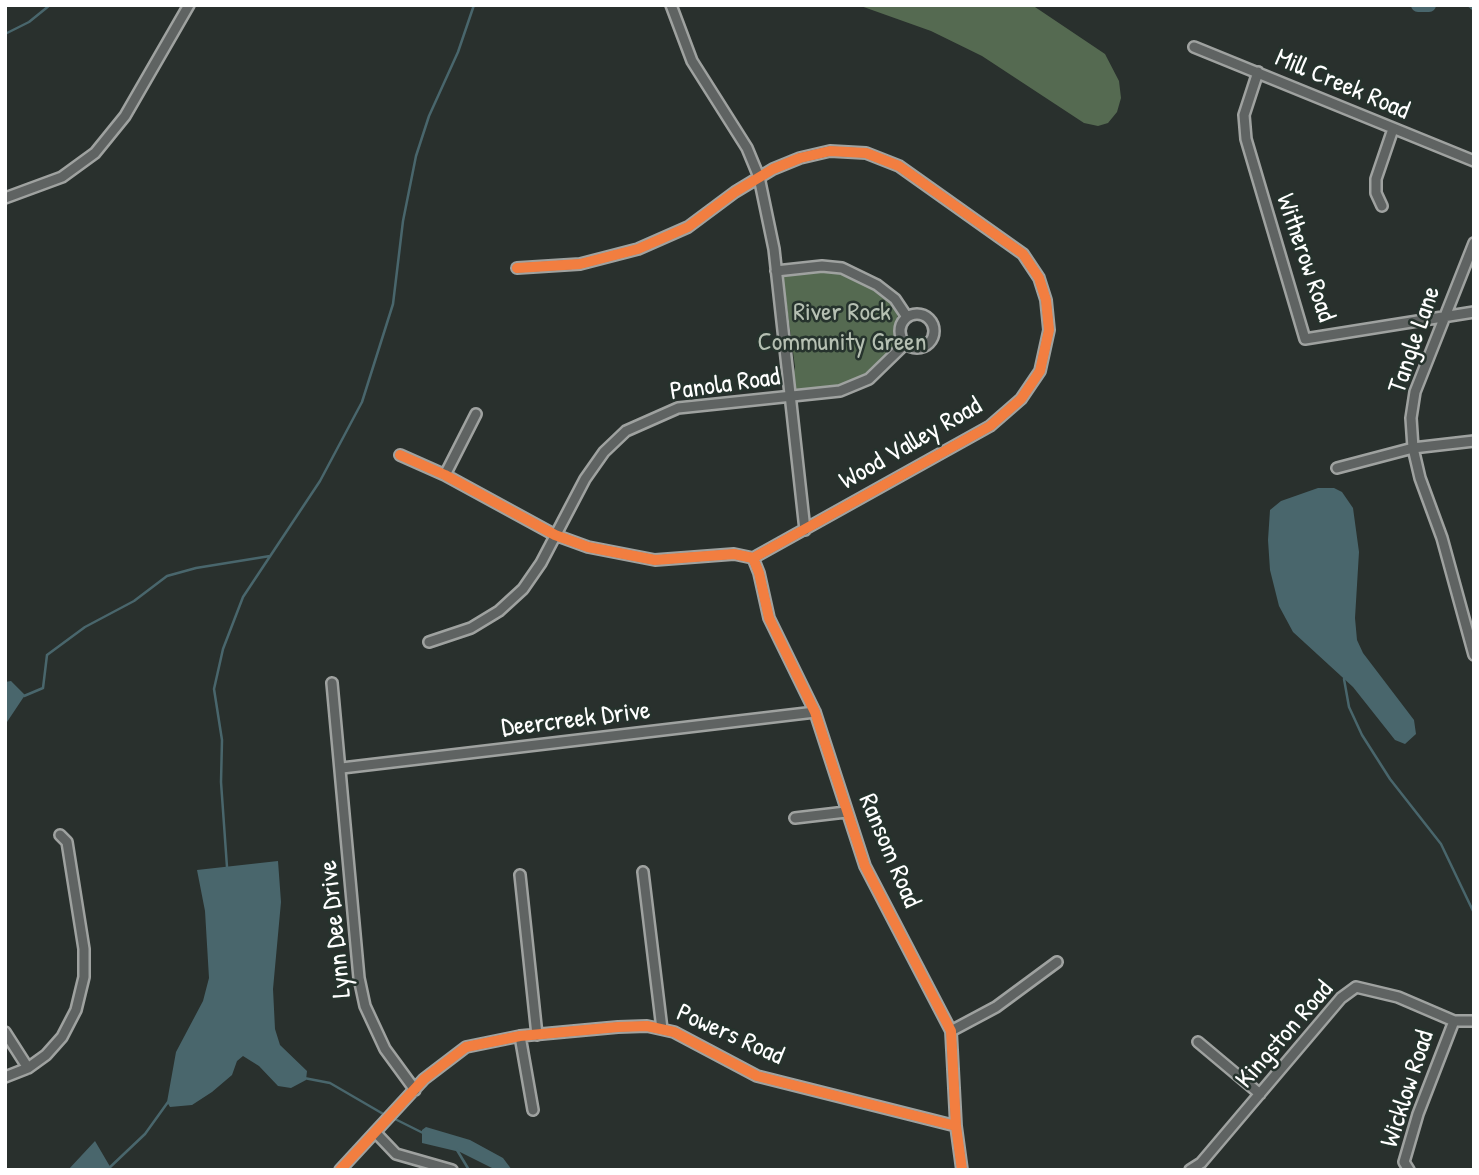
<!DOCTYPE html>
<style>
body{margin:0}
#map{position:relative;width:1479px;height:1175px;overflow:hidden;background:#29302d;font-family:"Patrick Hand",sans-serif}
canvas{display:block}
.frame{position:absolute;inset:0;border:7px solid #fff;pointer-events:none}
</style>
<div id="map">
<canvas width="1479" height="1175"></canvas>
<div class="frame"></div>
</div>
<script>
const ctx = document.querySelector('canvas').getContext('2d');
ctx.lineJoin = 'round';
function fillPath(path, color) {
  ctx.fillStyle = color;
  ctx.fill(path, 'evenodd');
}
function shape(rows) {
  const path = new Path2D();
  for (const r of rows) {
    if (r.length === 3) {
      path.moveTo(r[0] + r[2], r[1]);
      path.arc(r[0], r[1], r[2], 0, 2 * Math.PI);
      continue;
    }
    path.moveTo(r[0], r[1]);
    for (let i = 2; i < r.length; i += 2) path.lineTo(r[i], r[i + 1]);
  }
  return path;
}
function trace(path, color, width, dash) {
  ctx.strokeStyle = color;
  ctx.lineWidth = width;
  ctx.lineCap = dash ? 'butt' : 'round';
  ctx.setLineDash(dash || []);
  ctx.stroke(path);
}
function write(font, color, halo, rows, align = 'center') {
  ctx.font = font + ' "Patrick Hand",sans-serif';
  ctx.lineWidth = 5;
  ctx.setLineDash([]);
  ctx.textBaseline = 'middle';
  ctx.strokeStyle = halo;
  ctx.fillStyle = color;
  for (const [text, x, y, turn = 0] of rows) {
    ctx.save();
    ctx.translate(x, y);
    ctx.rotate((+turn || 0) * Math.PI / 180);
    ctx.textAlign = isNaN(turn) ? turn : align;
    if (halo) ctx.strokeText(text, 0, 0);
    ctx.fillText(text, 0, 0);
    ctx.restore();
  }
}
const green = shape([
 [858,5,1032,5,1105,54,1119,81,1121,98,1117,112,1108,123,1098,126,1084,123,982,56,931,31],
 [812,270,847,274,864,281,886,297,898,312,895,347,877,367,846,385,800,391,795,389,792,382,795,367,786,299,780,279,782,274]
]);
const water = shape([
 [1318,488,1334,488,1342,492,1353,508,1359,552,1355,618,1357,640,1363,653,1414,720,1416,734,1405,744,1395,740,1353,687,1293,632,1279,606,1270,570,1268,540,1270,510,1281,501],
 [11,681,25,695,5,725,5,682],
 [278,861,281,902,273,989,275,1029,280,1045,307,1071,306,1080,291,1088,278,1086,259,1066,243,1056,237,1061,232,1075,212,1092,192,1105,170,1107,167,1102,176,1052,203,1001,209,978,205,911,197,870],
 [426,1127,470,1140,503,1158,512,1170,496,1170,460,1152,422,1143,422,1130],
 [95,1141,112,1170,68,1170]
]);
const stream = shape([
 [1468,5,1474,10],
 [5,34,29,22,50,5],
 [1344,679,1349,707,1362,735,1390,779,1441,844,1474,913],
 [24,696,43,688,47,655,85,627,134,601,167,576,196,568,270,556],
 [227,867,221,782,222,740,214,689,223,649,243,597,320,481,362,402,393,304,403,221,416,156,429,116,458,52,474,5],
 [304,1078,330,1083,385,1115],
 [391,1117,423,1133],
 [457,1150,469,1170],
 [107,1170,145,1134,168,1102]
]);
const river = shape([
 [1418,5,1429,5]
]);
const street = shape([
 [671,5,692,61,747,148,759,177,774,249,805,530],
 [1194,47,1474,161],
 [1258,72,1244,115,1246,139,1305,339,1474,312],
 [5,198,62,177,95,153,125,116,189,5],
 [1382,206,1376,193,1376,179,1393,129],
 [1474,243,1415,392,1411,418,1413,448,1420,478,1442,538,1474,655],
 [517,268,580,264,638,249,688,227,735,192,773,169,800,158,830,151,866,153,899,166,1023,254,1039,278,1046,300,1049,330,1040,371,1021,399,990,426,753,558],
 [776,271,822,266,842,268,877,285,895,299,907,317],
 [917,331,17],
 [400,455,445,475,555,535,588,547,655,560,734,554,753,558,759,573,769,618,815,712,865,866,951,1031,956,1126,962,1170],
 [1337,468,1413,448,1474,441],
 [445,475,476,414],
 [429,642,471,628,499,611,523,589,541,563,585,479,604,452,626,431,678,408,840,391,869,379,905,344],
 [332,683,359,978,365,1006,385,1049,415,1090],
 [342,768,815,712],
 [795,818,846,812],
 [643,872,662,1029],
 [520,875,537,1035],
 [951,1031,996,1007,1057,962],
 [5,1032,28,1068],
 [520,1036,533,1110],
 [1198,1042,1260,1094],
 [5,1077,28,1068,46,1055,62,1037,76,1010,84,977,84,949,67,842,60,835],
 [376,1133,396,1154,452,1170],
 [340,1170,424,1079,466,1047,520,1036,618,1027,647,1026,674,1032,757,1076,956,1126],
 [1190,1170,1201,1163,1341,998,1356,987,1398,997,1454,1021,1474,1021],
 [1409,1170,1404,1162,1418,1114,1454,1021]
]);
const cycleway = shape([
 [517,268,580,264,638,249,688,227,735,192,773,169,800,158,830,151,866,153,899,166,1023,254,1039,278,1046,300,1049,330,1040,371,1021,399,990,426,753,558],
 [400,455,445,475,555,535,588,547,655,560,734,554,753,558,759,573,769,618,815,712,865,866,951,1031,956,1126,962,1170],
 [340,1170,424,1079,466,1047,520,1036,618,1027,647,1026,674,1032,757,1076,956,1126]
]);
const streetNames = [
 ["Mill Creek Road",1342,85,23],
 ["Witherow Road",1305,258,71],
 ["Tangle Lane",1415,340,-71],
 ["Panola Road",725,385,-8],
 ["Wood Valley Road",911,444,-30],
 ["Deercreek Drive",576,720,-7],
 ["Ransom Road",889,851,67],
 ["Lynn Dee Drive",336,929,-96],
 ["Powers Road",730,1035,24],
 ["Kingston Road",1285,1035,-49],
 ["Wicklow Road",1408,1089,-72]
];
const parkNames = [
 ["River Rock",842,313],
 ["Community Green",842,343]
];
fillPath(green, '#556a51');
fillPath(water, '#49666c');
trace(stream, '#49666c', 2.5);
trace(river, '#49666c', 14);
trace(street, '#9fa2a0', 14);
trace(street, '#5f6362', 9);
trace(cycleway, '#f27e40', 10);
write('26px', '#fff', '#26332d', streetNames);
write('26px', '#b6c0b3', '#26332d', parkNames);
</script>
